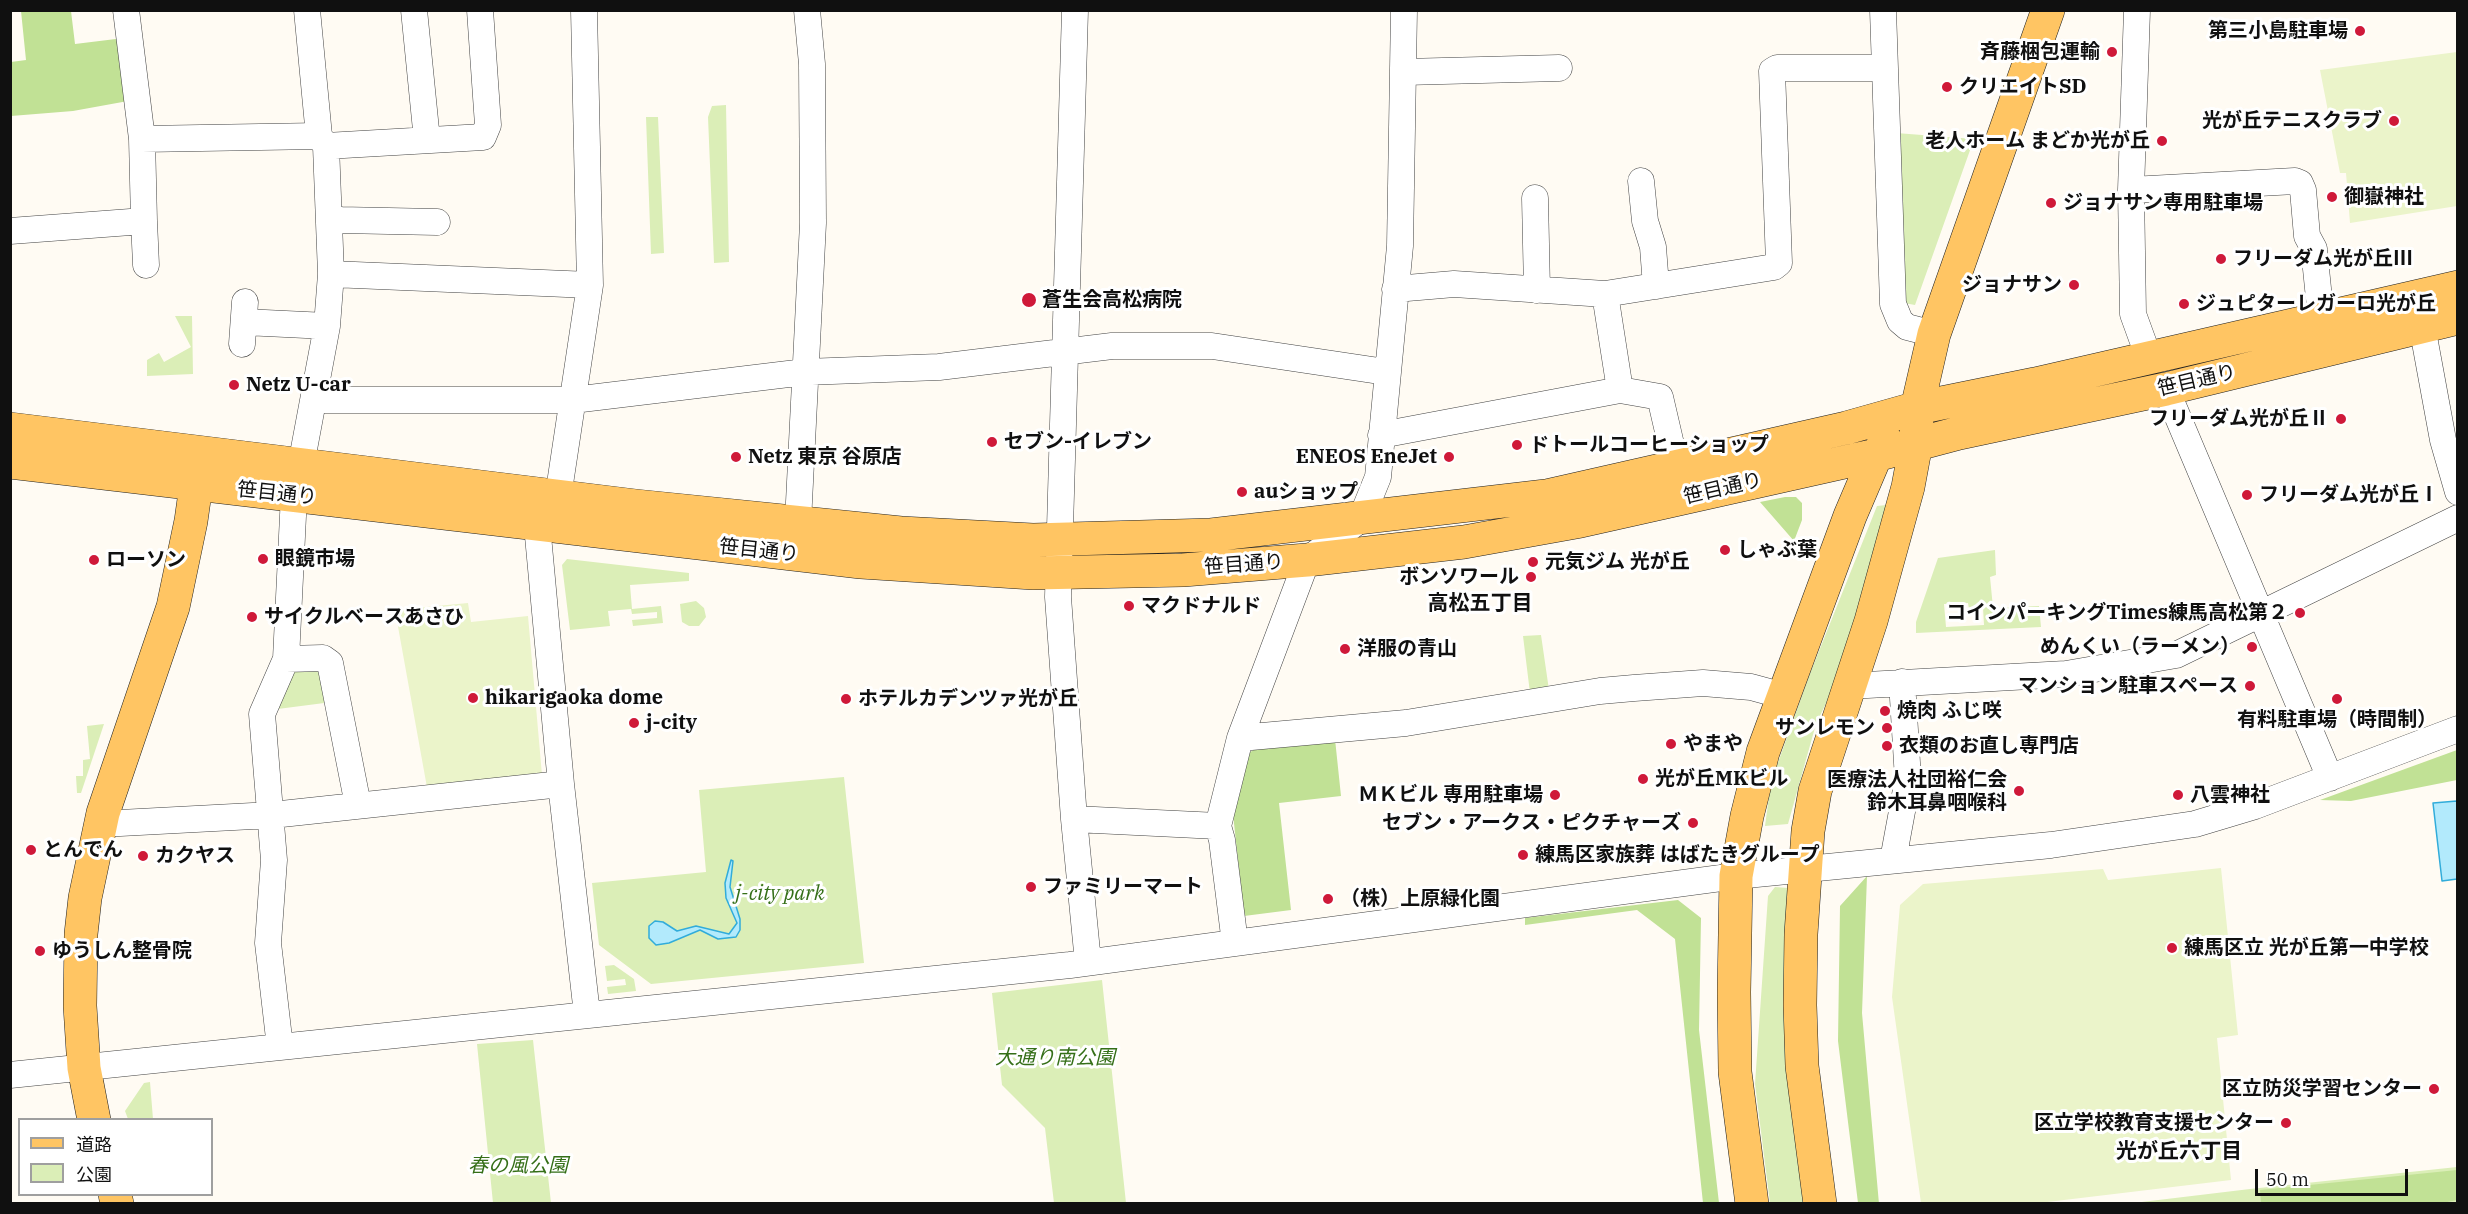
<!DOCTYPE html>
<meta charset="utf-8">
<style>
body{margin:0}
#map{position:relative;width:2468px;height:1214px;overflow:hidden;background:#fffbf3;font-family:"IBM Plex Serif","Noto Sans JP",serif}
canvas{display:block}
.frame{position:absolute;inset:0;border:12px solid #101010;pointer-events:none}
.legend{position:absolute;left:18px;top:1118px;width:195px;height:78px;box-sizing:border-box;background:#fff;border:2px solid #9f9f9f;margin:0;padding:8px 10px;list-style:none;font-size:18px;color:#101010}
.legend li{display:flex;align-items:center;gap:12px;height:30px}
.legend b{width:30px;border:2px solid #9f9f9f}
.scale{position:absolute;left:2255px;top:1169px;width:153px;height:27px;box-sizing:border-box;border:3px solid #101010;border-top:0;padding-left:8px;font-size:18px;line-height:21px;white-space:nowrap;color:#101010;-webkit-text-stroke:4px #fff;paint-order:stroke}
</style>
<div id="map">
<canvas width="2468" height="1214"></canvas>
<div class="frame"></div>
<ul class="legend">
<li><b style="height:8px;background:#ffc563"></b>道路</li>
<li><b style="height:16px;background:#dbeeb7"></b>公園</li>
</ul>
<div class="scale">50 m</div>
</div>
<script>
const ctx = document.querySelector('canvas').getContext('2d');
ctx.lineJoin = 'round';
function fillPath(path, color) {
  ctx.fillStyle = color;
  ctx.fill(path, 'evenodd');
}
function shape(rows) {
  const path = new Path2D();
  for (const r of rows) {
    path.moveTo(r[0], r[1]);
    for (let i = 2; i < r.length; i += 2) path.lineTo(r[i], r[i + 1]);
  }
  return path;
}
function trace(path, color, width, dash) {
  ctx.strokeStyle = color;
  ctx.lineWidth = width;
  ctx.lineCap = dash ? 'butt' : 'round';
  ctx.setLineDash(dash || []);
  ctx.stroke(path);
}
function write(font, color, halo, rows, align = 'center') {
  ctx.font = font + ' "IBM Plex Serif","Noto Sans JP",serif';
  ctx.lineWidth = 6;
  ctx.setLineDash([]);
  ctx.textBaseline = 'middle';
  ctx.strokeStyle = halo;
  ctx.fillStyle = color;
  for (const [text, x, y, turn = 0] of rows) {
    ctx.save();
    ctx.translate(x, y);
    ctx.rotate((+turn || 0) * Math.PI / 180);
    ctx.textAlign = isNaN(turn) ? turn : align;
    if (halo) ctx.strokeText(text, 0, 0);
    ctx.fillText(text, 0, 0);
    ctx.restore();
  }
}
const green = shape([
 [726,105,729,262,714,263,708,117,712,106],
 [646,117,658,117,664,253,651,254],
 [1896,133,1974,139,1915,305,1904,303],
 [175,316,192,316,193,374,147,376,147,360,159,353,164,362,191,347],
 [1896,504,1845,664,1816,724,1788,824,1765,826,1771,782,1809,676,1877,506],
 [1995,550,1996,575,1990,577,1993,608,2039,606,2041,627,1916,633,1916,622,1938,558],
 [1968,603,1969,609,1983,608,1984,625,1946,627,1944,604],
 [567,559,689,573,689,581,630,585,632,609,661,606,663,623,633,626,632,620,657,618,657,612,632,614,631,609,608,611,610,626,570,630,562,565],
 [696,601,704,608,706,617,699,626,689,626,682,622,680,604],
 [1541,635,1549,690,1530,693,1523,636],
 [316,665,332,702,270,710,279,694,286,693,287,680,294,667],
 [104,724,81,793,77,793,76,776,83,776,83,760,90,759,87,726],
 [844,777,864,963,651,984,599,945,592,883,706,872,699,790],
 [1775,887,1788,888,1807,1203,1770,1203,1755,1084,1768,896],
 [614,965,634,979,636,991,608,994,607,987,626,985,625,979,607,981,605,966],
 [1102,980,1126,1203,1054,1203,1045,1128,1002,1085,992,993],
 [533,1040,551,1203,493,1203,477,1044],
 [150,1082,153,1119,128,1119,125,1111,144,1083],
 [2457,1167,2457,1203,2125,1204,2250,1189]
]);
const forest = shape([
 [21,11,71,11,75,44,124,38,128,101,73,111,11,116,11,62,26,60],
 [1785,497,1796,497,1802,503,1802,520,1794,541,1760,502],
 [1335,739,1341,796,1279,803,1291,910,1244,916,1233,814,1249,753,1259,746],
 [2457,750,2457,780,2351,801,2320,800],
 [1867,876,1862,1013,1879,1204,1858,1203,1838,1041,1840,906],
 [1678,900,1701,918,1699,1030,1719,1203,1703,1203,1675,939,1637,910,1525,925,1525,918],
 [2457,1170,2457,1200,2438,1204,2261,1203,2260,1190]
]);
const pitch = shape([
 [2457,52,2457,206,2350,223,2346,173,2340,173,2320,70],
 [468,603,471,622,528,616,542,775,428,793,395,610],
 [2221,868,2238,1035,2217,1038,2231,1180,2039,1203,1921,1203,1892,997,1900,905,1923,884,2103,869,2108,880]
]);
const water = shape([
 [2457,801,2457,879,2442,881,2433,803,2457,801],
 [731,860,733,861,730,887,740,919,740,930,736,937,718,939,700,930,669,943,656,945,649,938,649,926,655,921,663,922,677,931,696,926,729,934,737,923,726,898,725,883,731,860]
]);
const minor = shape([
 [414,10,427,140],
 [1075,10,1058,597,1074,819,1088,962],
 [1404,10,1400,246,1378,477,1361,519,1307,560,1240,738,1406,723,1600,691,1634,688,1703,683,1751,687,1784,696],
 [1883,10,1893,304,1900,321,1907,327,1934,334],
 [2137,10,2131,190,2133,314,2149,358],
 [1404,72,1559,68],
 [142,139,319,136],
 [326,146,483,137,488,125,480,10],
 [1641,181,1645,221,1653,247,1656,286],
 [2131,190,2295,181,2300,183,2303,190,2307,236,2314,249,2321,318],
 [1535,198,1537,290],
 [330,217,340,220,437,222],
 [144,221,146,265],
 [10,231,144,221,142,139,126,10],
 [331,274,590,285],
 [1395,289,1454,284,1605,294],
 [244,322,327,326],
 [2422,326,2443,440,2458,492],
 [242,344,245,302],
 [2166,389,2330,778],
 [1620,390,1605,294,1774,267,1779,263,1772,71,1777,68,1885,68],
 [314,400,573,400,805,372,939,367,1112,346,1212,346,1386,372],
 [1381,435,1620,390,1660,397,1676,466],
 [301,465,327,326,331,274,326,146,319,136,307,10],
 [558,497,590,285,584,10],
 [798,522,813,223,812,64,807,10],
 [537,525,561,784,587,1014],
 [286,659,323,658,330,663,358,805],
 [1849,686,2066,674,2176,655,2458,518],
 [1074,819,1218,826,1240,738],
 [101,824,272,815,561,784],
 [1218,826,1222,840,1235,943],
 [1893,860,1908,779,1902,682],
 [280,1047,268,943,274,860,262,714,286,659,294,495],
 [10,1075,1070,965,1736,876,2051,845,2195,824,2255,806,2458,729]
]);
const major = shape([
 [10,429,636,506,901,533,1033,540,1211,535,1546,496,1846,428,1917,408,2035,384,2458,287],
 [10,462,861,562,1033,573,1183,570,1307,560,1464,542,1581,521,1876,455,1959,433,2166,389,2458,318],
 [94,1120,84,1068,80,1006,81,934,85,898,103,813,173,607,191,521,199,464],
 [115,1194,117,1204],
 [1752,1204,1735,1072,1734,992,1736,876,1747,816,1763,752,1850,516,1876,455,1887,442],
 [1820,1204,1802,1066,1800,1005,1801,934,1808,831,1815,791,1871,621,1908,487,1916,444,1917,408,1934,334,2048,10]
]);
const markers = [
 [2360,31,6,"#cf1939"],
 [2112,52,6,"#cf1939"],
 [1947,87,6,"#cf1939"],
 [2394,121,6,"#cf1939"],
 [2162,141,6,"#cf1939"],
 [2332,197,6,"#cf1939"],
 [2051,203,6,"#cf1939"],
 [2221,259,6,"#cf1939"],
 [2074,285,6,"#cf1939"],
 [1029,300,8,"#cf1939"],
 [2184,304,6,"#cf1939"],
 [234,385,6,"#cf1939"],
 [2341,419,6,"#cf1939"],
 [992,442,6,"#cf1939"],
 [1517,445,6,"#cf1939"],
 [736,457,6,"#cf1939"],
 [1449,457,6,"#cf1939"],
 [1242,492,6,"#cf1939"],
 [2247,495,6,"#cf1939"],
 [1725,550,6,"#cf1939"],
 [263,559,6,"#cf1939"],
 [94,560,6,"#cf1939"],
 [1533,562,6,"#cf1939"],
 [1531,577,6,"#cf1939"],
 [1129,606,6,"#cf1939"],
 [2300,613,6,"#cf1939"],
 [252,617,6,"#cf1939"],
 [2252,647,6,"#cf1939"],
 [1345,649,6,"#cf1939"],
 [2250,686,6,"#cf1939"],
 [473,698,6,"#cf1939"],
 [846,699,6,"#cf1939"],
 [2337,699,6,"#cf1939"],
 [1885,711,6,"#cf1939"],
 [634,723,6,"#cf1939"],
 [1887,728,6,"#cf1939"],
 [1671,744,6,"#cf1939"],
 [1887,746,6,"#cf1939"],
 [1643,779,6,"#cf1939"],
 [2019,791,6,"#cf1939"],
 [1555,795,6,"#cf1939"],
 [2178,795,6,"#cf1939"],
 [1693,823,6,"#cf1939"],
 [31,850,6,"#cf1939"],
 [1523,855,6,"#cf1939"],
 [143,856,6,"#cf1939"],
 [1031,887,6,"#cf1939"],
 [1328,899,6,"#cf1939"],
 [2172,948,6,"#cf1939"],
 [40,951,6,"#cf1939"],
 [2434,1089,6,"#cf1939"],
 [2286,1123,6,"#cf1939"]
];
const poiNames = [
 ["第三小島駐車場",2348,31,"right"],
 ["斉藤梱包運輸",2100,52,"right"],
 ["クリエイトSD",1959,87],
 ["光が丘テニスクラブ",2382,121,"right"],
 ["老人ホーム まどか光が丘",2150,141,"right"],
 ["御嶽神社",2344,197],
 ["ジョナサン専用駐車場",2063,203],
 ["フリーダム光が丘Ⅲ",2233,259],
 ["ジョナサン",2062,285,"right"],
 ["蒼生会高松病院",1042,300],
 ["ジュピターレガーロ光が丘",2196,304],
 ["Netz U-car",246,385],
 ["フリーダム光が丘Ⅱ",2329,419,"right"],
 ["セブン-イレブン",1004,442],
 ["ドトールコーヒーショップ",1529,445],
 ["Netz 東京 谷原店",748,457],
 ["ENEOS EneJet",1437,457,"right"],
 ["auショップ",1254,492],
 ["フリーダム光が丘Ⅰ",2259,495],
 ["しゃぶ葉",1737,550],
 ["眼鏡市場",275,559],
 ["ローソン",106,560],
 ["元気ジム 光が丘",1545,562],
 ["ボンソワール",1519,577,"right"],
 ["マクドナルド",1141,606],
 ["コインパーキングTimes練馬高松第２",2288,613,"right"],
 ["サイクルベースあさひ",264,617],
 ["めんくい（ラーメン）",2240,647,"right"],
 ["洋服の青山",1357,649],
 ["マンション駐車スペース",2238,686,"right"],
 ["hikarigaoka dome",485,698],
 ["ホテルカデンツァ光が丘",858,699],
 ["焼肉 ふじ咲",1897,711],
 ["有料駐車場（時間制）",2337,720,"center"],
 ["j-city",646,723],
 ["サンレモン",1875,728,"right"],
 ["やまや",1683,744],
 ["衣類のお直し専門店",1899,746],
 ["光が丘MKビル",1655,779],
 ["医療法人社団裕仁会",2007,780,"right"],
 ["鈴木耳鼻咽喉科",2007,803,"right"],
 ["ＭＫビル 専用駐車場",1543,795,"right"],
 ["八雲神社",2190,795],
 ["セブン・アークス・ピクチャーズ",1681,823,"right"],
 ["とんでん",43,850],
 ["練馬区家族葬 はばたきグループ",1535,855],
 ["カクヤス",155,856],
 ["ファミリーマート",1043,887],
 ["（株）上原緑化園",1340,899],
 ["練馬区立 光が丘第一中学校",2184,948],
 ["ゆうしん整骨院",52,951],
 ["区立防災学習センター",2422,1089,"right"],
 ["区立学校教育支援センター",2274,1123,"right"]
];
const streetNames = [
 ["笹目通り",2197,381,-13],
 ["笹目通り",1723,489,-13],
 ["笹目通り",277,494,6],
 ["笹目通り",759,551,6],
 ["笹目通り",1244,565,-4]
];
const parkNames = [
 ["j-city park",780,894],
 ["大通り南公園",1055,1058],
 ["春の風公園",518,1166]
];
const neighbourhoodNames = [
 ["高松五丁目",1480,604],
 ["光が丘六丁目",2179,1152]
];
fillPath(green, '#dbeeb7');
fillPath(forest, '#c1e195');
fillPath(pitch, '#ebf4ca');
fillPath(water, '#b2eafc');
trace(water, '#31acda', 1.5);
trace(minor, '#434343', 27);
trace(major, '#212121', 34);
trace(minor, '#fff', 26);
trace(major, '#ffc563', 33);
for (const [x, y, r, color] of markers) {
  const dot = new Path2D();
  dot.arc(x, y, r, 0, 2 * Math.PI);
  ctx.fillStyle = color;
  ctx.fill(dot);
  trace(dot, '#fff', 2);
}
write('bold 20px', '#101010', '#fff', poiNames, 'left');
write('20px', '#101010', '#fff', streetNames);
write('italic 20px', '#356f18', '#fff', parkNames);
write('bold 21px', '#101010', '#fff', neighbourhoodNames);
</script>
